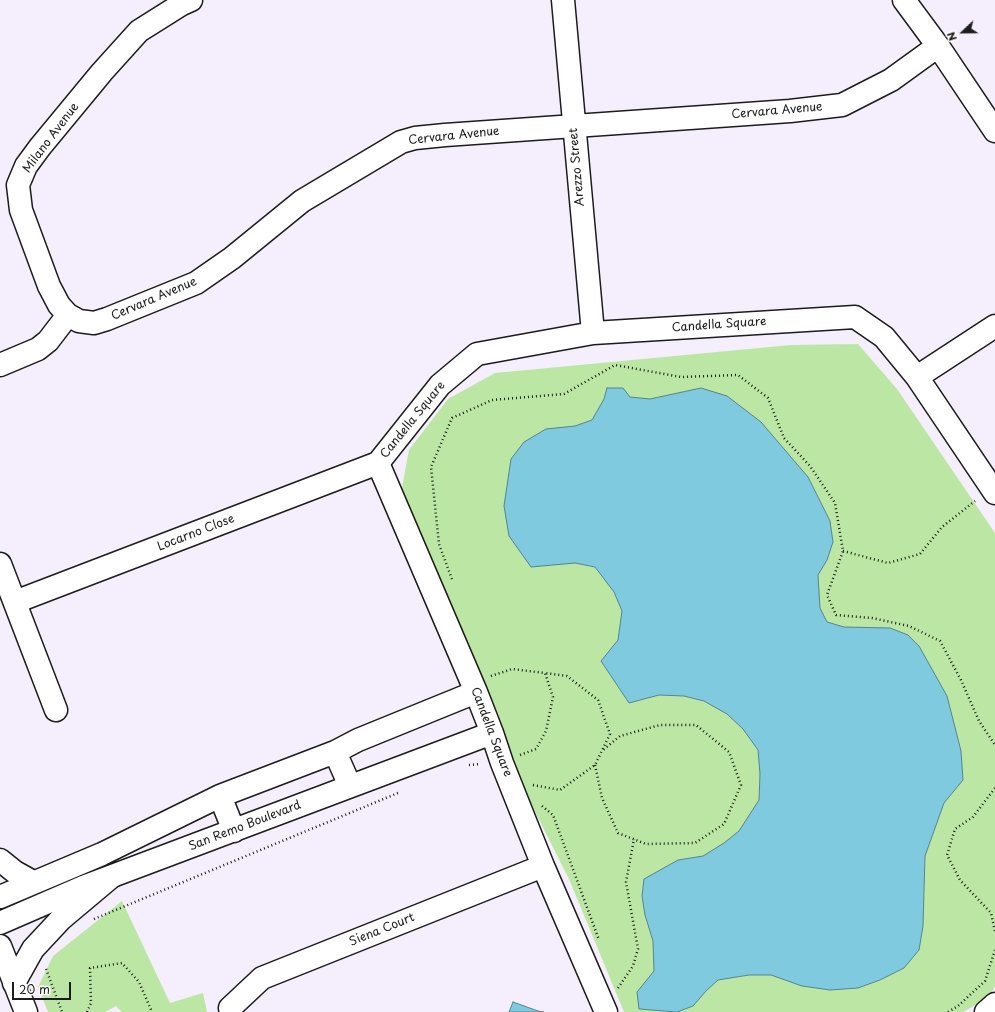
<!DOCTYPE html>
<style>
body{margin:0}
#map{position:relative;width:995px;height:1012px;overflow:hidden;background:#f5eefd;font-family:"Playpen Sans",sans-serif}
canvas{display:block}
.north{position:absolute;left:943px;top:12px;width:40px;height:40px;-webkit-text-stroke:3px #fff;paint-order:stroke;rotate:248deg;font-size:11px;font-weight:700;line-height:16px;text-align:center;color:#1c1c1c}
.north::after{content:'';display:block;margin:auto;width:14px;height:18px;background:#1c1c1c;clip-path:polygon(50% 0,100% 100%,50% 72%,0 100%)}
.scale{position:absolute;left:12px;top:982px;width:59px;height:18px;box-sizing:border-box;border:2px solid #1c1c1c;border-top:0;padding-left:5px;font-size:12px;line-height:14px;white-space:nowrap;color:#1c1c1c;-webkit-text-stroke:3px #fff;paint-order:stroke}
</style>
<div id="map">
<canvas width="995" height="1012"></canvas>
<div class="north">N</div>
<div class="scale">20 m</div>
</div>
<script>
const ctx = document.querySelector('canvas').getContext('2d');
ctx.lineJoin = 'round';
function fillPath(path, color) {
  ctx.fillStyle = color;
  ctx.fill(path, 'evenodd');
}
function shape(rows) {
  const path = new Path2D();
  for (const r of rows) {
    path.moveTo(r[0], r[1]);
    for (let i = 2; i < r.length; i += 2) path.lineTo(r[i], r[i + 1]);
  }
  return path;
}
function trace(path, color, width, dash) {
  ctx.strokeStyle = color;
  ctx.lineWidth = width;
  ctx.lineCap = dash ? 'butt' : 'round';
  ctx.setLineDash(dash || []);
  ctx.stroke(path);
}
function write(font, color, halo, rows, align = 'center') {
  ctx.font = font + ' "Playpen Sans",sans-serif';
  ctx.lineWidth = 4;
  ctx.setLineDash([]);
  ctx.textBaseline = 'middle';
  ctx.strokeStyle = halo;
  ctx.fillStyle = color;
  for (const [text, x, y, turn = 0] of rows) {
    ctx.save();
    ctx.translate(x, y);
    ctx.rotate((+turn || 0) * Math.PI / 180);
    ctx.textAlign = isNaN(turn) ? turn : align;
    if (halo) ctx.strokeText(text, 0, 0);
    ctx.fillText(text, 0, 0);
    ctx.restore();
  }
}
const green = shape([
 [858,344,897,389,995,533,995,986,990,997,963,1012,624,1012,569,879,509,760,401,493,409,450,448,399,495,373,791,345],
 [122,901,170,1003,203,993,207,1012,122,1012,116,1006,105,1012,48,1012,38,987,53,956]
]);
const water = shape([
 [607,388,623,388,630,397,650,399,701,388,727,396,761,422,808,477,830,521,833,542,827,560,818,575,820,608,827,622,844,627,890,628,908,635,919,646,947,696,961,751,963,780,944,803,925,856,923,926,919,950,904,968,880,980,858,988,830,990,802,986,771,975,749,975,718,980,706,991,693,1006,677,1012,639,1009,637,992,654,971,653,941,645,915,642,896,644,879,678,860,703,856,724,843,739,831,759,800,760,774,758,750,743,729,727,714,704,701,684,696,659,695,629,703,601,661,618,640,622,611,614,592,595,567,575,563,531,567,509,536,504,506,511,459,524,442,546,429,575,426,592,420,604,399,607,388],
 [513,1002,538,1011,544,1012,509,1012,513,1002]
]);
const path = shape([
 [843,551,888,563,920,554,942,527,975,501],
 [452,579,439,544,431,467,452,418,492,400,564,394,615,365,681,377,738,375,768,398,784,438,810,466,835,503,843,551,827,595,836,615,872,618,909,626,940,641,961,680,979,721,995,745],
 [491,676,512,669,545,673,553,697,546,731,536,749,520,755],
 [469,765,480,764],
 [595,765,602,798,618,833,646,844,695,843,724,824,741,785,729,752,696,725,660,725,620,736,602,751],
 [533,785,560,790,595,765,610,734,598,700,567,676,545,673],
 [995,788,973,817,955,829,947,855,960,880,991,913,995,931],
 [542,806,553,815,599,940],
 [94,919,398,793],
 [46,969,62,1012],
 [618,988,633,966,638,949,626,882,634,839],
 [87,1012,91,1003,90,968,122,963,139,982,152,1012],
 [948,1012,958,1006,985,981,995,950]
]);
const minor = shape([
 [191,0,182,4,139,31,102,72,40,147,26,166,18,185,21,210,49,286,59,305,68,315,79,321,94,323,107,319,196,283,232,258,302,201,401,142,415,138,445,135,790,111,842,105,891,80,938,46],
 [563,0,593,333],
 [904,0,938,46,995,131],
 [0,365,38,349,48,341,68,315],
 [917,377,995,326],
 [378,463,440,385,477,354,593,333,855,317,884,337,917,377,995,493],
 [378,463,476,692,492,733,502,763,543,866,606,1012],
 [0,564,56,710],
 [15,602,378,463],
 [335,752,350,786],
 [220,796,234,831],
 [0,897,102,854,220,796,335,752,358,740,476,692],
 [0,923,83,887,492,733],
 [230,1008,262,978,543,866],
 [986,1012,995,1004]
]);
const highway = shape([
 [0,860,15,872,33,882],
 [0,946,26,1012],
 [14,983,33,949,61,919,111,877]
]);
const streetNames = [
 ["Cervara Avenue",777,111,-5],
 ["Cervara Avenue",454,136,-6],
 ["Milano Avenue",51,138,-53],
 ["Arezzo Street",577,167,-95],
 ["Cervara Avenue",154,299,-23],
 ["Candella Square",719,325,-4],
 ["Candella Square",413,420,-51],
 ["Locarno Close",196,533,-21],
 ["Candella Square",491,732,69],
 ["San Remo Boulevard",245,826,-21],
 ["Siena Court",382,930,-22]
];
fillPath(green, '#bce6a3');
fillPath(water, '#7fcade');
trace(water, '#578490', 1);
trace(minor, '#1c1c1c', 25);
trace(highway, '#1c1c1c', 25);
trace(path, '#1c1c1c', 2.5, [1, 3]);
trace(minor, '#fff', 22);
trace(highway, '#fff', 22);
write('12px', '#1c1c1c', '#fff', streetNames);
</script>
